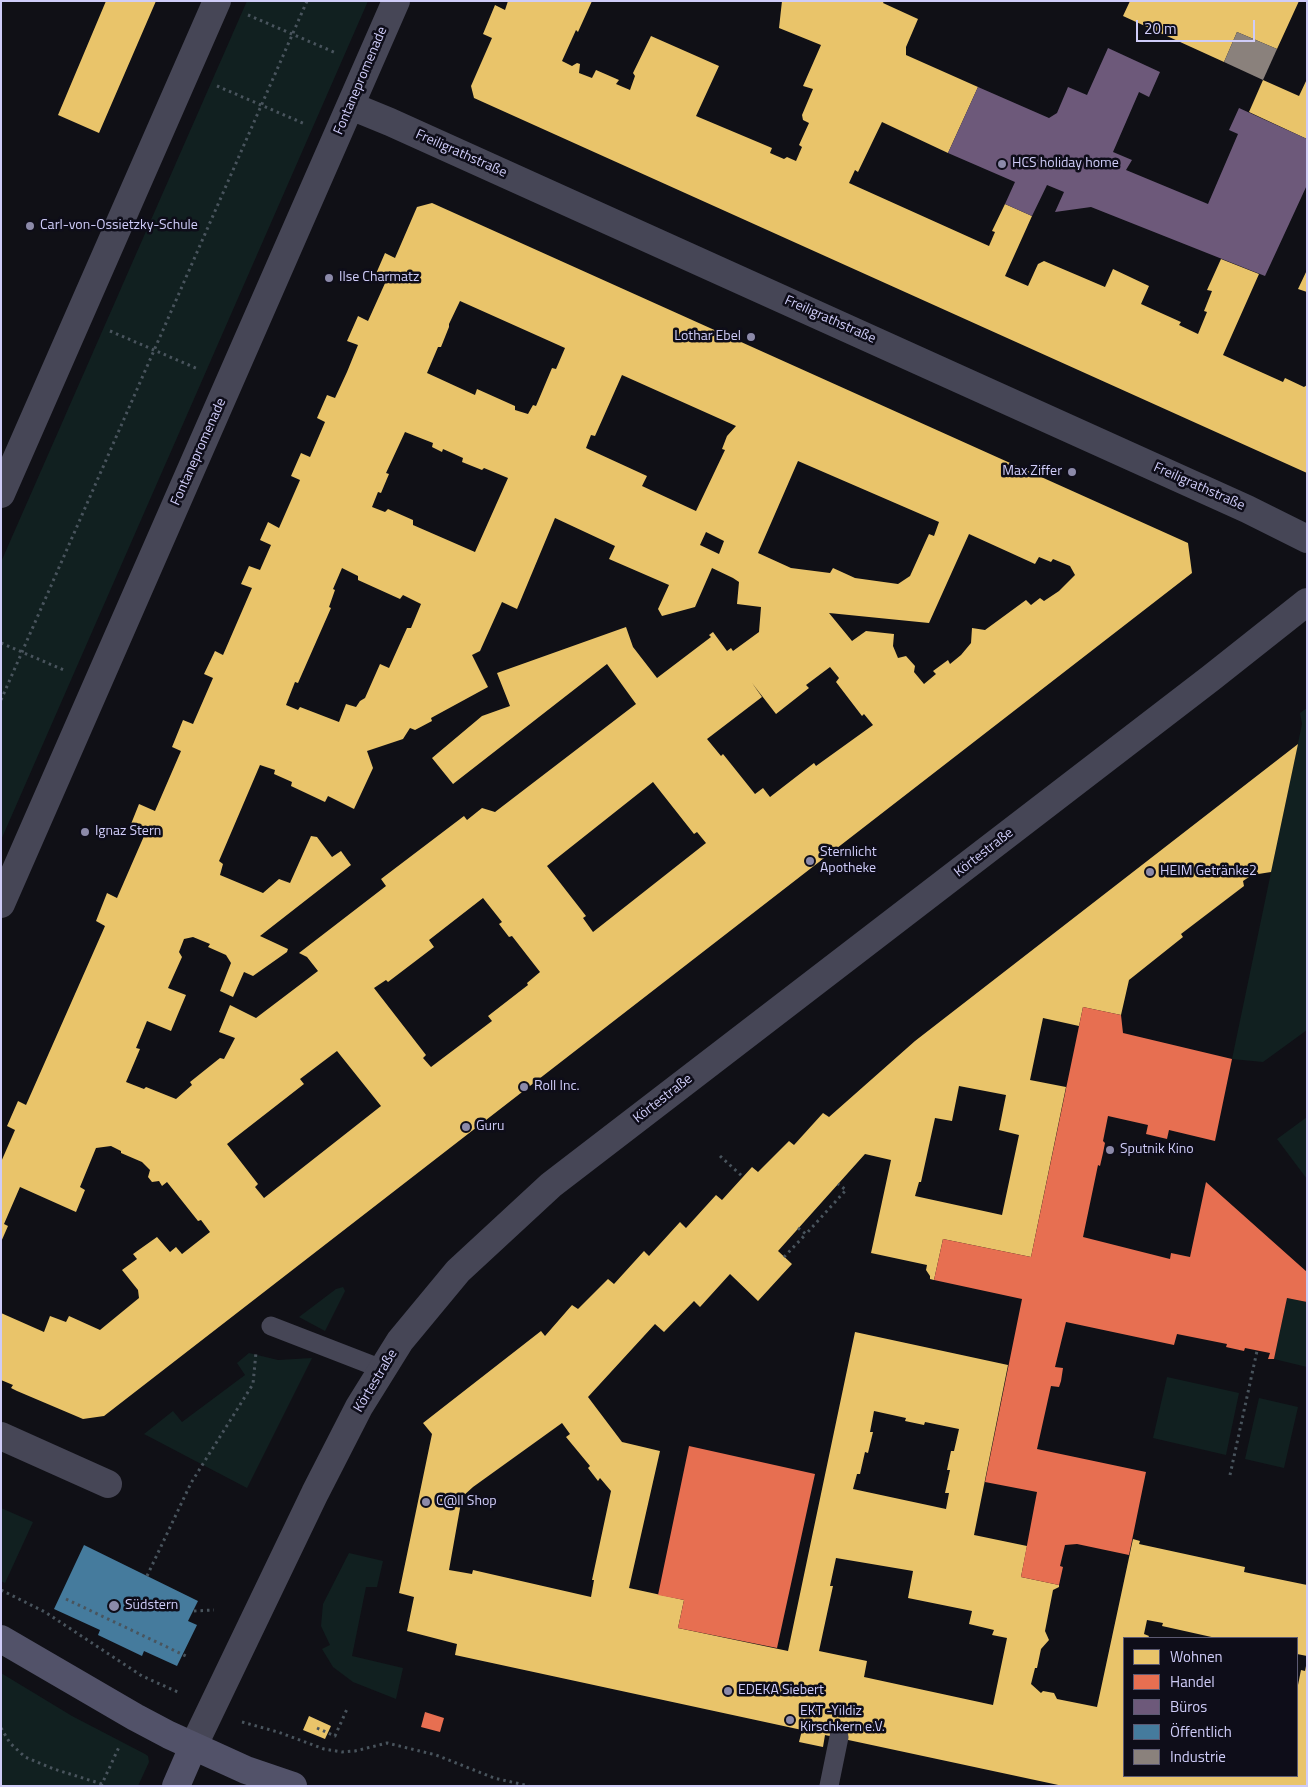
<!DOCTYPE html>
<meta charset="utf-8">
<style>
body{margin:0}
#map{position:relative;width:1308px;height:1787px;overflow:hidden;background:#101016;font-family:"Titillium Web",sans-serif}
canvas{display:block}
.frame{position:absolute;inset:0;border:2px solid #cfccf8;pointer-events:none}
.legend{position:absolute;left:1123px;top:1637px;width:175px;height:140px;box-sizing:border-box;background:#0e0d19;border:1px solid #5b5972;margin:0;padding:6px 9px;list-style:none;font-size:15px;color:#cfccf8}
.legend li{display:flex;align-items:center;gap:10px;height:25px}
.legend b{width:25px;border:1px solid #5b5972}
.scale{position:absolute;left:1136px;top:20px;width:119px;height:22px;box-sizing:border-box;border:2px solid #cfccf8;border-top:0;padding-left:6px;font-size:15px;line-height:18px;white-space:nowrap;color:#cfccf8;-webkit-text-stroke:4px #0e0d19;paint-order:stroke}
</style>
<div id="map">
<canvas width="1308" height="1787"></canvas>
<div class="frame"></div>
<ul class="legend">
<li><b style="height:14px;background:#e9c46a"></b>Wohnen</li>
<li><b style="height:14px;background:#e76f51"></b>Handel</li>
<li><b style="height:14px;background:#6d597a"></b>Büros</li>
<li><b style="height:14px;background:#457b9d"></b>Öffentlich</li>
<li><b style="height:14px;background:#8a817c"></b>Industrie</li>
</ul>
<div class="scale">20 m</div>
</div>
<script>
const ctx = document.querySelector('canvas').getContext('2d');
ctx.lineJoin = 'round';
function fillPath(path, color) {
  ctx.fillStyle = color;
  ctx.fill(path, 'evenodd');
}
function shape(rows) {
  const path = new Path2D();
  for (const r of rows) {
    path.moveTo(r[0], r[1]);
    for (let i = 2; i < r.length; i += 2) path.lineTo(r[i], r[i + 1]);
  }
  return path;
}
function trace(path, color, width, dash) {
  ctx.strokeStyle = color;
  ctx.lineWidth = width;
  ctx.lineCap = dash ? 'butt' : 'round';
  ctx.setLineDash(dash || []);
  ctx.stroke(path);
}
function write(font, color, halo, rows, align = 'center') {
  ctx.font = font + ' "Titillium Web",sans-serif';
  ctx.lineWidth = 5;
  ctx.setLineDash([]);
  ctx.textBaseline = 'middle';
  ctx.strokeStyle = halo;
  ctx.fillStyle = color;
  for (const [text, x, y, turn = 0] of rows) {
    ctx.save();
    ctx.translate(x, y);
    ctx.rotate((+turn || 0) * Math.PI / 180);
    ctx.textAlign = isNaN(turn) ? turn : align;
    if (halo) ctx.strokeText(text, 0, 0);
    ctx.fillText(text, 0, 0);
    ctx.restore();
  }
}
const green = shape([
 [247,1,368,1,1,840,1,562],
 [1307,708,1307,1030,1263,1062,1232,1059,1302,724,1300,713],
 [1307,1117,1307,1179,1277,1139],
 [343,1287,345,1291,325,1331,299,1317,336,1289],
 [1287,1298,1307,1302,1307,1367,1274,1359],
 [249,1353,278,1360,312,1358,247,1488,144,1434,173,1411,182,1422,245,1375,237,1363],
 [1167,1377,1239,1393,1226,1455,1153,1438],
 [1259,1398,1298,1407,1284,1468,1245,1459],
 [1,1508,33,1522,5,1583,1,1581],
 [349,1553,383,1561,377,1587,366,1587,352,1656,403,1668,396,1699,353,1682,333,1667,322,1649,330,1645,321,1626,323,1604],
 [1,1673,72,1716,145,1754,148,1756,149,1762,138,1786,1,1786]
]);
const homes = shape([
 [106,1,156,1,99,133,58,115],
 [508,1,592,1,578,32,576,30,562,61,572,66,577,63,580,64,579,73,592,78,596,70,619,80,616,84,630,90,635,76,633,73,651,36,719,66,696,116,772,148,770,153,784,159,787,157,796,161,802,147,799,145,809,123,803,120,802,115,813,89,803,86,821,45,779,28,782,1,884,1,883,3,918,19,906,47,906,55,978,87,948,153,882,122,858,172,855,170,849,183,989,246,995,232,992,231,1005,204,1032,216,1005,276,1028,286,1038,264,1044,261,1105,287,1113,269,1149,286,1141,304,1181,322,1179,325,1198,334,1207,312,1204,311,1212,291,1207,290,1221,259,1259,274,1223,355,1283,382,1285,378,1304,387,1307,385,1307,473,474,98,471,86,492,38,483,34,495,5,505,10],
 [1130,1,1299,1,1277,49,1237,32,1224,62,1123,16],
 [1307,79,1307,139,1249,112,1263,80,1299,96],
 [432,203,1188,543,1192,573,104,1416,83,1419,17,1391,11,1388,13,1385,1,1380,1,1313,44,1332,50,1316,66,1322,69,1316,100,1330,139,1298,138,1290,122,1270,137,1259,133,1254,157,1237,170,1252,176,1247,182,1254,210,1232,201,1220,198,1221,167,1182,162,1186,159,1181,152,1182,148,1177,150,1170,142,1162,121,1153,121,1151,111,1146,96,1148,80,1187,85,1190,76,1212,20,1187,4,1224,8,1226,1,1242,1,1162,15,1130,7,1126,18,1101,26,1105,105,926,96,921,107,893,117,898,144,836,129,829,139,804,155,811,181,751,172,747,183,720,193,724,213,678,204,674,215,651,223,655,252,588,241,584,249,566,260,570,271,545,260,540,268,522,279,528,300,480,291,476,301,453,310,457,325,422,317,418,327,395,335,398,347,372,358,345,347,341,358,316,368,321,386,281,375,276,385,253,395,258,417,207],
 [460,301,565,348,556,369,552,368,536,406,533,405,528,414,515,410,515,406,477,389,475,395,427,373,438,347,441,347,449,327,449,324],
 [622,375,736,426,727,436,722,449,725,450,696,511,642,486,647,476,586,448,591,435,595,436],
 [405,432,433,443,432,447,442,452,443,449,463,458,462,462,482,470,484,468,508,478,475,552,413,525,413,520,388,509,385,512,372,507,378,492,381,493,389,474,386,473],
 [798,461,939,522,934,536,929,534,910,576,898,584,855,578,833,568,830,573,791,568,758,553],
 [555,518,615,546,609,559,669,585,658,609,662,616,695,607,712,568,733,578,739,582,737,604,761,607,759,632,733,651,731,648,727,651,713,632,709,635,711,637,657,678,633,647,626,627,497,673,510,706,482,716,432,758,453,784,607,664,636,704,495,812,482,808,467,820,464,816,381,879,386,886,299,953,307,957,318,971,256,1018,230,1005,219,1032,235,1038,224,1059,220,1058,190,1082,192,1085,176,1099,146,1087,144,1089,126,1082,140,1049,136,1048,147,1021,171,1031,178,1014,186,995,168,988,182,957,179,952,184,939,193,937,210,944,208,947,226,955,231,963,220,991,233,997,244,972,253,976,287,952,288,949,260,936,351,865,341,851,332,857,317,837,311,836,290,883,279,879,263,893,220,875,223,864,219,861,260,765,275,770,274,774,292,782,291,786,325,802,328,796,354,809,373,768,367,751,403,739,410,728,415,730,432,721,431,718,488,687,472,655,480,651,502,602,517,609],
 [706,532,724,541,719,554,700,545],
 [969,534,1035,564,1039,557,1051,562,1053,559,1070,566,1075,575,1059,591,1044,601,1040,598,1031,605,1026,600,985,630,972,628,971,643,961,655,950,664,948,660,933,671,936,674,924,684,914,672,915,666,906,656,898,658,893,646,894,634,866,631,852,641,829,613,929,623],
 [342,568,358,576,358,580,400,599,403,595,421,604,411,628,407,628,389,668,380,664,365,698,360,701,356,707,346,704,339,722,300,707,298,710,286,705,295,682,298,683,331,608,329,607,335,590,333,589],
 [830,667,839,678,836,682,862,716,864,714,873,725,816,766,814,763,770,797,763,788,755,794,723,754,721,756,707,739,762,697,752,683,776,714,809,688,806,685],
 [653,782,694,834,697,832,706,843,593,932,583,918,586,916,547,866],
 [483,898,502,922,499,924,509,937,512,936,540,972,527,983,528,985,488,1016,492,1021,431,1067,423,1058,426,1055,374,988,386,980,388,982,434,947,429,940],
 [337,1051,381,1106,264,1198,255,1187,258,1184,227,1144,304,1084,300,1079],
 [1307,270,1307,292,1298,289],
 [1298,744,1271,872,1252,875,1243,881,1244,886,1181,934,1183,937,1129,980,1121,1015,1083,1007,1079,1026,1043,1018,1030,1080,1066,1087,1031,1257,943,1239,934,1280,930,1279,930,1276,926,1270,927,1265,871,1253,891,1160,865,1154,778,1251,792,1264,758,1301,730,1274,700,1307,694,1301,664,1332,655,1324,588,1397,622,1442,660,1451,629,1588,684,1600,678,1628,788,1651,855,1332,1008,1365,974,1535,1027,1546,1021,1577,1059,1585,1059,1587,1053,1590,1045,1631,1049,1640,1041,1649,1037,1668,1035,1668,1031,1684,1041,1693,1043,1691,1054,1693,1057,1699,1097,1707,1133,1539,1140,1541,1139,1544,1245,1567,1244,1572,1307,1585,1307,1656,1297,1654,1297,1638,1216,1638,1162,1626,1163,1623,1147,1620,1144,1634,1149,1636,1148,1638,1124,1638,1124,1776,1297,1776,1297,1690,1301,1670,1305,1671,1306,1666,1307,1786,1063,1786,825,1735,823,1747,799,1742,802,1730,455,1655,457,1644,407,1631,414,1597,399,1593,432,1434,423,1423,541,1331,545,1336,572,1305,578,1309,608,1279,614,1284,644,1251,649,1256,680,1222,686,1228,716,1195,722,1200,752,1167,758,1172,789,1141,794,1145,823,1113,829,1117,915,1041],
 [959,1086,1006,1095,999,1130,1019,1135,1002,1215,915,1196,919,1182,921,1182,935,1118,952,1121],
 [874,1411,906,1418,905,1421,924,1425,925,1422,959,1429,954,1451,951,1451,947,1470,950,1470,945,1493,949,1493,946,1509,853,1489,857,1474,860,1474,865,1452,868,1453,873,1432,870,1432],
 [562,1423,570,1434,566,1437,590,1466,588,1468,598,1481,600,1478,611,1491,592,1580,594,1580,591,1597,473,1570,472,1574,449,1570,462,1497,473,1487],
 [836,1558,913,1571,908,1598,972,1611,969,1624,994,1630,992,1635,1007,1638,993,1705,864,1677,867,1661,819,1651,833,1586,830,1586],
 [309,1716,331,1726,325,1739,303,1730]
]);
const shops = shape([
 [1083,1007,1121,1015,1123,1033,1232,1059,1215,1141,1169,1130,1167,1139,1146,1134,1148,1125,1108,1116,1103,1141,1105,1143,1103,1153,1100,1166,1098,1165,1083,1237,1170,1259,1171,1253,1190,1257,1206,1182,1307,1272,1307,1302,1287,1298,1274,1359,1268,1359,1270,1353,1245,1348,1244,1351,1226,1347,1227,1344,1177,1334,1174,1345,1066,1322,1055,1367,1063,1368,1061,1381,1059,1387,1051,1386,1037,1449,1146,1472,1129,1555,1077,1544,1065,1545,1060,1566,1063,1567,1059,1585,1021,1577,1037,1492,985,1482,1022,1299,934,1280,943,1239,1031,1257],
 [689,1446,815,1474,777,1648,678,1628,684,1600,658,1595],
 [425,1712,444,1718,440,1732,421,1727]
]);
const offices = shape([
 [1108,48,1160,72,1149,97,1139,92,1113,152,1132,160,1126,170,1208,204,1238,134,1229,130,1239,108,1307,139,1307,185,1265,276,1091,207,1055,212,1064,192,1047,185,1032,216,1005,204,1015,182,948,153,978,87,1049,118,1057,113,1068,87,1087,95]
]);
const public = shape([
 [84,1545,198,1601,188,1621,197,1625,177,1666,144,1651,142,1656,98,1635,100,1630,54,1609]
]);
const industry = shape([
 [1237,32,1277,49,1263,80,1224,62]
]);
const path = shape([
 [248,15,336,53],
 [217,86,305,124],
 [110,331,198,369],
 [1,643,66,671],
 [1,700,307,1],
 [720,1156,743,1177],
 [798,1228,806,1234,846,1190,838,1184],
 [784,1257,806,1234],
 [1230,1475,1257,1351],
 [147,1576,191,1483,253,1384,256,1352],
 [1,1590,45,1612,142,1676,180,1693],
 [66,1599,188,1657],
 [194,1611,214,1610],
 [242,1722,278,1732,324,1749,342,1752,355,1751,387,1743,436,1755,494,1778,529,1786],
 [1,1728,10,1743,25,1757,54,1769,102,1784],
 [317,1728,335,1736,347,1709],
 [101,1786,119,1747]
]);
const service = shape([
 [271,1326,382,1369],
 [829,1786,839,1737]
]);
const pedestrian = shape([
 [1,1436,108,1484]
]);
const minor = shape([
 [351,106,390,122,1247,509,1307,539],
 [1,494,217,1],
 [1,904,396,1],
 [193,1747,315,1493,359,1407,400,1341,458,1271,551,1185,1211,678,1307,602]
]);
const secondary = shape([
 [1,1639,135,1717,169,1735,246,1770,293,1786],
 [176,1786,193,1747]
]);
const markers = [
 [1002,164,5,"#8c8aa9"],
 [30,226,5,"#8c8aa9"],
 [329,278,5,"#8c8aa9"],
 [751,337,5,"#8c8aa9"],
 [1072,472,5,"#8c8aa9"],
 [85,832,5,"#8c8aa9"],
 [810,861,5,"#8c8aa9"],
 [1150,872,5,"#8c8aa9"],
 [524,1087,5,"#8c8aa9"],
 [466,1127,5,"#8c8aa9"],
 [1110,1150,5,"#8c8aa9"],
 [426,1502,5,"#8c8aa9"],
 [114,1606,6,"#8c8aa9"],
 [728,1691,5,"#8c8aa9"],
 [790,1720,5,"#8c8aa9"]
];
const streetNames = [
 ["Fontanepromenade",361,81,-67],
 ["Freiligrathstraße",461,154,24],
 ["Freiligrathstraße",830,320,24],
 ["Fontanepromenade",199,452,-66],
 ["Freiligrathstraße",1199,487,24],
 ["Körtestraße",984,853,-38],
 ["Körtestraße",663,1099,-38],
 ["Körtestraße",376,1381,-59]
];
const poiNames = [
 ["HCS holiday home",1012,164],
 ["Carl-von-Ossietzky-Schule",40,226],
 ["Ilse Charmatz",339,278],
 ["Lothar Ebel",741,337,"right"],
 ["Max Ziffer",1062,472,"right"],
 ["Ignaz Stern",95,832],
 ["Sternlicht",820,853],
 ["Apotheke",820,869],
 ["HEIM Getränke2",1160,872],
 ["Roll Inc.",534,1087],
 ["Guru",476,1127],
 ["Sputnik Kino",1120,1150],
 ["C@ll Shop",436,1502],
 ["Südstern",125,1606],
 ["EDEKA Siebert",738,1691],
 ["EKT -Yildiz",800,1712],
 ["Kirschkern e.V.",800,1728]
];
fillPath(green, '#112020');
fillPath(homes, '#e9c46a');
fillPath(shops, '#e76f51');
fillPath(offices, '#6d597a');
fillPath(public, '#457b9d');
fillPath(industry, '#8a817c');
trace(path, '#49545d', 3, [2.5, 4]);
trace(service, '#464656', 19);
trace(pedestrian, '#464656', 28);
trace(minor, '#464656', 28);
trace(secondary, '#525269', 28);
for (const [x, y, r, color] of markers) {
  const dot = new Path2D();
  dot.arc(x, y, r, 0, 2 * Math.PI);
  ctx.fillStyle = color;
  ctx.fill(dot);
  trace(dot, '#0e0d19', 2);
}
write('14px', '#cfccf8', '#0e0d19', streetNames);
write('14px', '#cfccf8', '#0e0d19', poiNames, 'left');
</script>
